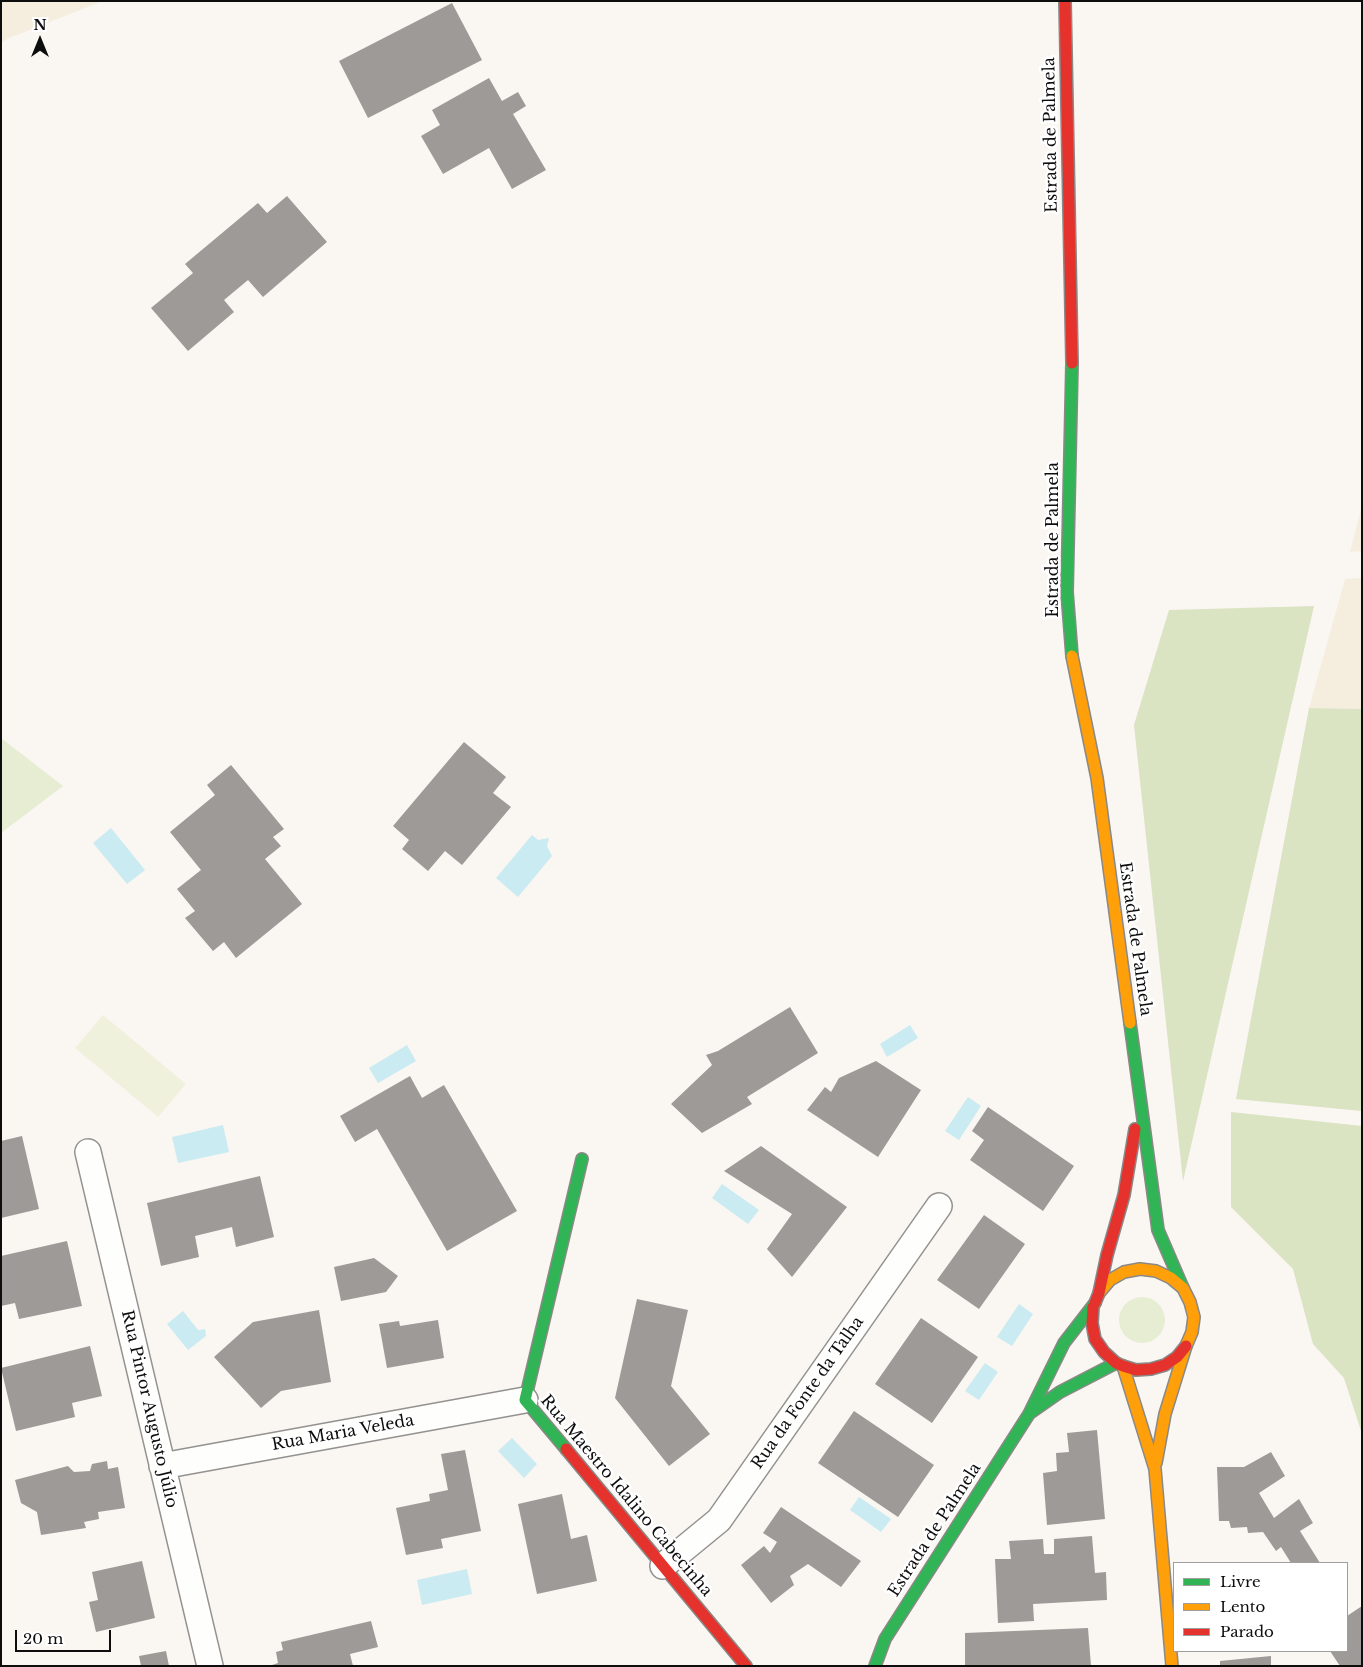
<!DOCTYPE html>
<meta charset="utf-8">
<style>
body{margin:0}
#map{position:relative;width:1363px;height:1667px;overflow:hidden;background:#faf6f2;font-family:"Libre Baskerville",serif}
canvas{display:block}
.frame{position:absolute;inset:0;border:2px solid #0d0d0d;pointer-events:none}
.legend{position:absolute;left:1173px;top:1562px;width:175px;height:90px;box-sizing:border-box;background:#fff;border:1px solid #9e9e9e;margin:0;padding:6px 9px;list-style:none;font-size:15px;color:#0d0d0d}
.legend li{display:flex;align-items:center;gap:10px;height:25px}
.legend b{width:25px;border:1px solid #9e9e9e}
.north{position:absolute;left:15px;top:15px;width:50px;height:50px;-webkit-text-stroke:4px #fff;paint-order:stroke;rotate:0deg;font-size:14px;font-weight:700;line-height:20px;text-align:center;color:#0d0d0d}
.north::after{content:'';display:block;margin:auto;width:18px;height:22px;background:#0d0d0d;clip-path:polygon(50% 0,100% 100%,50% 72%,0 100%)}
.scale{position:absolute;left:15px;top:1630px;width:96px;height:22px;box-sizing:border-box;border:2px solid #0d0d0d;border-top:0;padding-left:6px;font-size:15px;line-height:18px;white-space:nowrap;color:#0d0d0d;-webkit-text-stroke:4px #fff;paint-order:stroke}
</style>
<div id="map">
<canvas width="1363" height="1667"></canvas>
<div class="frame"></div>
<ul class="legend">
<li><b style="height:6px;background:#30b455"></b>Livre</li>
<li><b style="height:6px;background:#ff9f0a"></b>Lento</li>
<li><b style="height:6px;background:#e5322d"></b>Parado</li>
</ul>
<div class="north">N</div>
<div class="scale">20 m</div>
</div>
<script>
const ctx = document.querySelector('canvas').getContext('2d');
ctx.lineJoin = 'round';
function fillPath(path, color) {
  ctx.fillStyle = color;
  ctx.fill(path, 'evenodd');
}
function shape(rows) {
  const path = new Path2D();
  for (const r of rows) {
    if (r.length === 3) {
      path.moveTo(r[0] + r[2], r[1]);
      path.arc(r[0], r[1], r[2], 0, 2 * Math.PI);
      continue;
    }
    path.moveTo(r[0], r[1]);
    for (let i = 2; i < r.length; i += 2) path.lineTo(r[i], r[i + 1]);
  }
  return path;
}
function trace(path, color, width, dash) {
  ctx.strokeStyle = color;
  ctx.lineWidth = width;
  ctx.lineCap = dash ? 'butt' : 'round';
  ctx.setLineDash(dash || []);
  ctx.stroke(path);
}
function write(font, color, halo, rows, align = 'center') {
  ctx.font = font + ' "Libre Baskerville",serif';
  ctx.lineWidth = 5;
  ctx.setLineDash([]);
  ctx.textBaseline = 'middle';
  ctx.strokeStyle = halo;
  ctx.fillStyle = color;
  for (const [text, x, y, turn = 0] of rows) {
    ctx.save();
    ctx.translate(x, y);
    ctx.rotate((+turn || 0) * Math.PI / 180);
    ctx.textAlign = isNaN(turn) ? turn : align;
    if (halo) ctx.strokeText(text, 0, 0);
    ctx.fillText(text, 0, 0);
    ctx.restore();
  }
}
const farmland = shape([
 [1,1,103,1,9,38,1,43],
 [1362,505,1362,551,1350,552],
 [1362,578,1362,709,1309,708,1345,579]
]);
const green = shape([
 [1,738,63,786,1,833],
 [1142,1320,23]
]);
const forest = shape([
 [1314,606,1183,1181,1134,725,1169,610],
 [1309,708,1362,709,1362,1111,1236,1099],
 [1231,1112,1362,1126,1362,1434,1344,1378,1313,1344,1293,1269,1231,1207]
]);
const pitch = shape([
 [103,1015,186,1084,158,1117,75,1048]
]);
const water = shape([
 [111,828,145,870,127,884,93,843],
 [532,835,538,840,549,838,547,846,552,856,518,897,496,878],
 [910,1025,918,1038,887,1057,880,1044],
 [407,1045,416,1061,378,1083,369,1068],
 [968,1097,981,1106,959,1140,945,1131],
 [223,1125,229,1152,178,1163,172,1137],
 [722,1184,759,1210,748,1224,712,1198],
 [1019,1304,1033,1314,1012,1346,997,1337],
 [183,1311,198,1330,205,1329,206,1336,188,1350,167,1324],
 [985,1363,998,1372,979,1400,965,1391],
 [512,1438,537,1464,524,1478,498,1451],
 [859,1497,891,1519,881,1532,850,1510],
 [467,1569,472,1594,422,1605,417,1580]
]);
const building = shape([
 [452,3,482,60,368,118,339,61],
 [489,78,502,101,518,92,526,106,513,114,546,170,512,189,489,148,443,174,421,136,440,125,432,110],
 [287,196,327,242,263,297,248,280,224,300,234,312,188,351,151,308,193,273,185,264,258,203,267,213],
 [464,742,506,777,493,793,511,807,462,865,445,851,428,871,402,849,409,840,393,826],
 [231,765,284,829,273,837,281,846,265,859,302,904,236,958,224,942,213,951,185,918,195,911,177,889,201,870,170,832,215,795,207,785],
 [790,1007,818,1053,747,1097,752,1104,702,1133,671,1104,712,1065,706,1055,718,1051],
 [876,1061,921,1090,878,1157,807,1110,825,1087,831,1092,839,1078],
 [410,1076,422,1098,444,1085,517,1211,447,1251,377,1129,355,1142,340,1116],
 [988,1107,1074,1166,1043,1211,970,1160,984,1140,972,1131],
 [22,1136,39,1209,1,1218,1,1141],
 [761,1146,847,1207,792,1277,767,1249,792,1214,724,1171],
 [260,1176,274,1237,236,1247,232,1227,195,1236,199,1257,161,1266,147,1203],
 [984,1215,1025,1244,979,1309,937,1280],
 [67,1241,82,1306,19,1319,15,1303,1,1306,1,1256],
 [374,1258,398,1276,386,1292,341,1301,334,1267],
 [637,1299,688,1310,671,1386,710,1434,669,1466,615,1398],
 [319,1310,331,1382,281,1391,261,1408,214,1357,253,1322],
 [921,1318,978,1357,932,1423,875,1384],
 [438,1320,444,1358,387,1368,379,1324,399,1321,400,1326],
 [90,1346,102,1396,72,1403,75,1417,16,1431,1,1368],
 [854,1411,934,1465,898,1517,818,1463],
 [1097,1430,1105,1519,1047,1525,1043,1473,1057,1471,1056,1453,1069,1452,1067,1433],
 [465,1450,481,1531,441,1539,443,1548,406,1555,396,1508,430,1501,429,1494,448,1490,441,1454],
 [1271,1452,1285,1476,1259,1493,1274,1518,1299,1499,1313,1523,1300,1531,1320,1563,1291,1563,1281,1547,1276,1551,1263,1532,1248,1533,1247,1527,1231,1528,1229,1521,1219,1521,1217,1467,1244,1467],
 [107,1461,108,1469,118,1467,125,1508,98,1512,99,1519,84,1522,86,1528,41,1535,37,1512,21,1503,15,1480,68,1466,74,1472,90,1471,92,1464],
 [562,1494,571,1539,587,1535,597,1581,537,1594,518,1504],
 [781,1507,861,1561,841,1587,808,1564,790,1576,794,1585,771,1603,741,1565,764,1546,770,1553,777,1542,763,1533],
 [1092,1536,1095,1573,1106,1572,1107,1600,1033,1604,1034,1621,998,1623,995,1559,1011,1559,1009,1541,1043,1539,1044,1554,1054,1554,1054,1539],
 [142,1561,155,1618,96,1632,89,1602,98,1600,92,1572],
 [1362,1606,1362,1666,1340,1666,1330,1651,1347,1651,1347,1616],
 [371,1621,378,1647,350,1654,353,1666,269,1666,278,1663,276,1652,283,1650,281,1642],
 [1088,1628,1091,1666,965,1666,965,1633],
 [166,1651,169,1666,141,1666,139,1656],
 [1271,1656,1271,1666,1220,1666,1220,1661]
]);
const street = shape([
 [88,1152,210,1666],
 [162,1466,525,1400],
 [663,1566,719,1520,939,1206]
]);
const fast = shape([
 [1072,363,1067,592,1072,656],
 [1130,1023,1158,1230,1183,1288],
 [1030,1413,1060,1392,1116,1363],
 [566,1449,525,1400,582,1159],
 [875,1666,885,1639,1029,1414,1064,1343,1095,1303]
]);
const slow = shape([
 [1072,656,1097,778,1130,1023],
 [1099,1293,1110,1280,1124,1272,1140,1269,1156,1271,1171,1278,1183,1288,1190,1302,1194,1317,1192,1332,1186,1346,1165,1414,1156,1463],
 [1123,1366,1155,1469,1172,1666]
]);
const jam = shape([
 [1065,1,1072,363],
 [1095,1303,1099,1293,1107,1255,1124,1195,1135,1129],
 [1093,1307,1092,1323,1095,1339,1104,1352,1116,1363,1123,1366,1136,1370,1151,1369,1165,1365,1177,1357,1186,1346],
 [566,1449,746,1666]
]);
const streetNames = [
 ["Estrada de Palmela",1051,135,-91],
 ["Estrada de Palmela",1053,540,-90],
 ["Estrada de Palmela",1135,939,82],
 ["Rua da Fonte da Talha",808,1393,-55],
 ["Rua Pintor Augusto Júlio",149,1409,77],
 ["Rua Maria Veleda",343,1433,-10],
 ["Rua Maestro Idalino Cabecinha",626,1496,50],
 ["Estrada de Palmela",935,1530,-57]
];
fillPath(farmland, '#f5eedf');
fillPath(green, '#e7edd3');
fillPath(forest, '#dae3c2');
fillPath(pitch, '#f0f1dd');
fillPath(water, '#caebf1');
fillPath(building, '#9d9a97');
trace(street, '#949290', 28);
trace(fast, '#8a8987', 14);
trace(slow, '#8a8987', 14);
trace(jam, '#8a8987', 14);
trace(street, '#fefefd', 25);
trace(fast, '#30b455', 11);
trace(slow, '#ff9f0a', 11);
trace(jam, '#e5322d', 11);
write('16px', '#0d0d0d', '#fff', streetNames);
</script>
